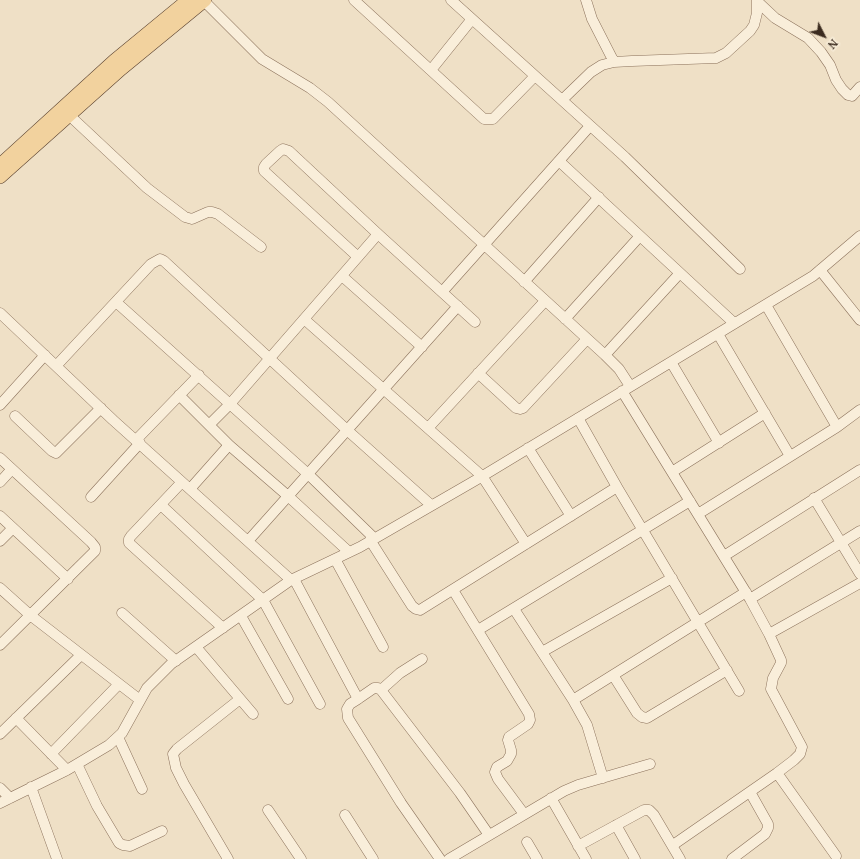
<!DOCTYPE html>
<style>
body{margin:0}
#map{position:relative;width:860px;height:859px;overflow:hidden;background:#efe0c6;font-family:"Noto Serif",serif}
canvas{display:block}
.north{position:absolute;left:804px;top:16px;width:40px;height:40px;-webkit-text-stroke:3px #f6ebd6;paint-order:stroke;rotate:132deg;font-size:11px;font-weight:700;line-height:16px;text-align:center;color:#3b2b1f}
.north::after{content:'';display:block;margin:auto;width:14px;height:18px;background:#3b2b1f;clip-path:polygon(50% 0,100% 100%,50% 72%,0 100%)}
</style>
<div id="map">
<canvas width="860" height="859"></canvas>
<div class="north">N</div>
</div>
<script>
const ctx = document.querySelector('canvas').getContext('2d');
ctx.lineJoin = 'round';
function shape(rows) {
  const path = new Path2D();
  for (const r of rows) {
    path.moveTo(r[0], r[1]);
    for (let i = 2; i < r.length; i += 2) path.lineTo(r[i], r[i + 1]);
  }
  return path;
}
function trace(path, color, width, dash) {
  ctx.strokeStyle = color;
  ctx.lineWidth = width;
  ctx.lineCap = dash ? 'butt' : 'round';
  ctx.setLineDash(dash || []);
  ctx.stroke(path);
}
const minor = shape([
 [203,0,262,59,310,88,328,102,605,355,619,369,630,386],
 [354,0,484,119,493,119,535,76],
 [451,0,625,157,740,269],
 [586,0,592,19,614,62],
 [758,2,775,18,808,38,821,52,830,65,836,80,842,89,848,95,852,96,860,87],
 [431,70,472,19],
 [562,100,591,72,602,65,614,62,632,61,716,58,726,53,750,31,754,25,757,13,757,0],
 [69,115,147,188,185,217,192,219,208,212,212,212,218,214,261,247],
 [559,161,734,323],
 [358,257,264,171,264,167,266,164,280,151,283,149,289,151,378,234,475,322],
 [820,270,860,320],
 [342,276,422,347],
 [524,282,599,197],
 [442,292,590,126],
 [116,302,308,474,374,538],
 [766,305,837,427],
 [0,313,113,420,291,580],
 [304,319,482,476,526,544],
 [565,319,640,236],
 [718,334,790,456],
 [605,355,680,273],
 [671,362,719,443],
 [56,366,151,264,160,259,164,261,347,430,431,505],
 [478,373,516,408,520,409,523,408,587,339],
 [622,391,750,599,769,634,781,660,781,663,773,678,771,689,802,747,800,754,794,760,777,773,673,845],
 [179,395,229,445,288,496,349,552],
 [0,405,45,355],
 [15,416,52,451,56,453,101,408],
 [578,418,617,487,739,691],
 [209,425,230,404,378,234],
 [428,428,545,301],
 [136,440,199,375],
 [528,448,571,516],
 [0,458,91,542,95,547,95,551,0,645],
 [672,472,765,413],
 [0,482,12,469],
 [182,482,131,536,129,539,129,543,223,628],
 [190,489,229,445],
 [91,497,140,443],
 [814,498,860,574],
 [161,505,263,600,320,704],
 [698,514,837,427,860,410],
 [0,516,68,579],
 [370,540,412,606,416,609,420,610,617,487],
 [0,541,13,528],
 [248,541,458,306],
 [724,556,860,470],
 [335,559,383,647],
 [294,579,358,699,350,704,347,709,348,718,401,803,440,859],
 [0,588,30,615,140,700],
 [453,590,529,714,530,720,528,724,509,737,508,740,511,750,511,754,507,761,497,767,495,772,498,779,524,814],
 [750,599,860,531],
 [514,609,573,700,587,725,603,778],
 [122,613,176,661],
 [241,616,288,699],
 [478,630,690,501],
 [769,634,860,583],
 [196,647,253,714],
 [542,652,672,578],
 [613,675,637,713,642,717,647,718,727,670],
 [381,690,400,673,422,659],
 [358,699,374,688,378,688,381,690,460,793,489,835],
 [573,700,746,592],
 [16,718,67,770],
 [0,734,81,655],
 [118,737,142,789],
 [51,754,119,684],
 [77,764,97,806,119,843,123,845,130,846,162,831],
 [777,773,836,856],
 [31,787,57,859],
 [0,788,10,798],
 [551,798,586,859],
 [0,803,67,770,109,745,122,733,147,688,171,664,291,580,360,547,476,480,813,276,860,236],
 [268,810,301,859],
 [345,815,373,859],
 [616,825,635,859],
 [527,842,537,859],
 [578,846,644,810,649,810,654,815,680,859],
 [228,859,184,784,176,768,173,754,177,749,240,699],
 [449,859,564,791,578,785,650,764],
 [732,859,765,834,768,828,768,824,750,792]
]);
const major = shape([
 [0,165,114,61,188,0],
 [0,177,121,69,205,0]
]);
trace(minor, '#8b715b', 11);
trace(major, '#59402f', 14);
trace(minor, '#f9eeda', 10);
trace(major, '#f2d29e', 13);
</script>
